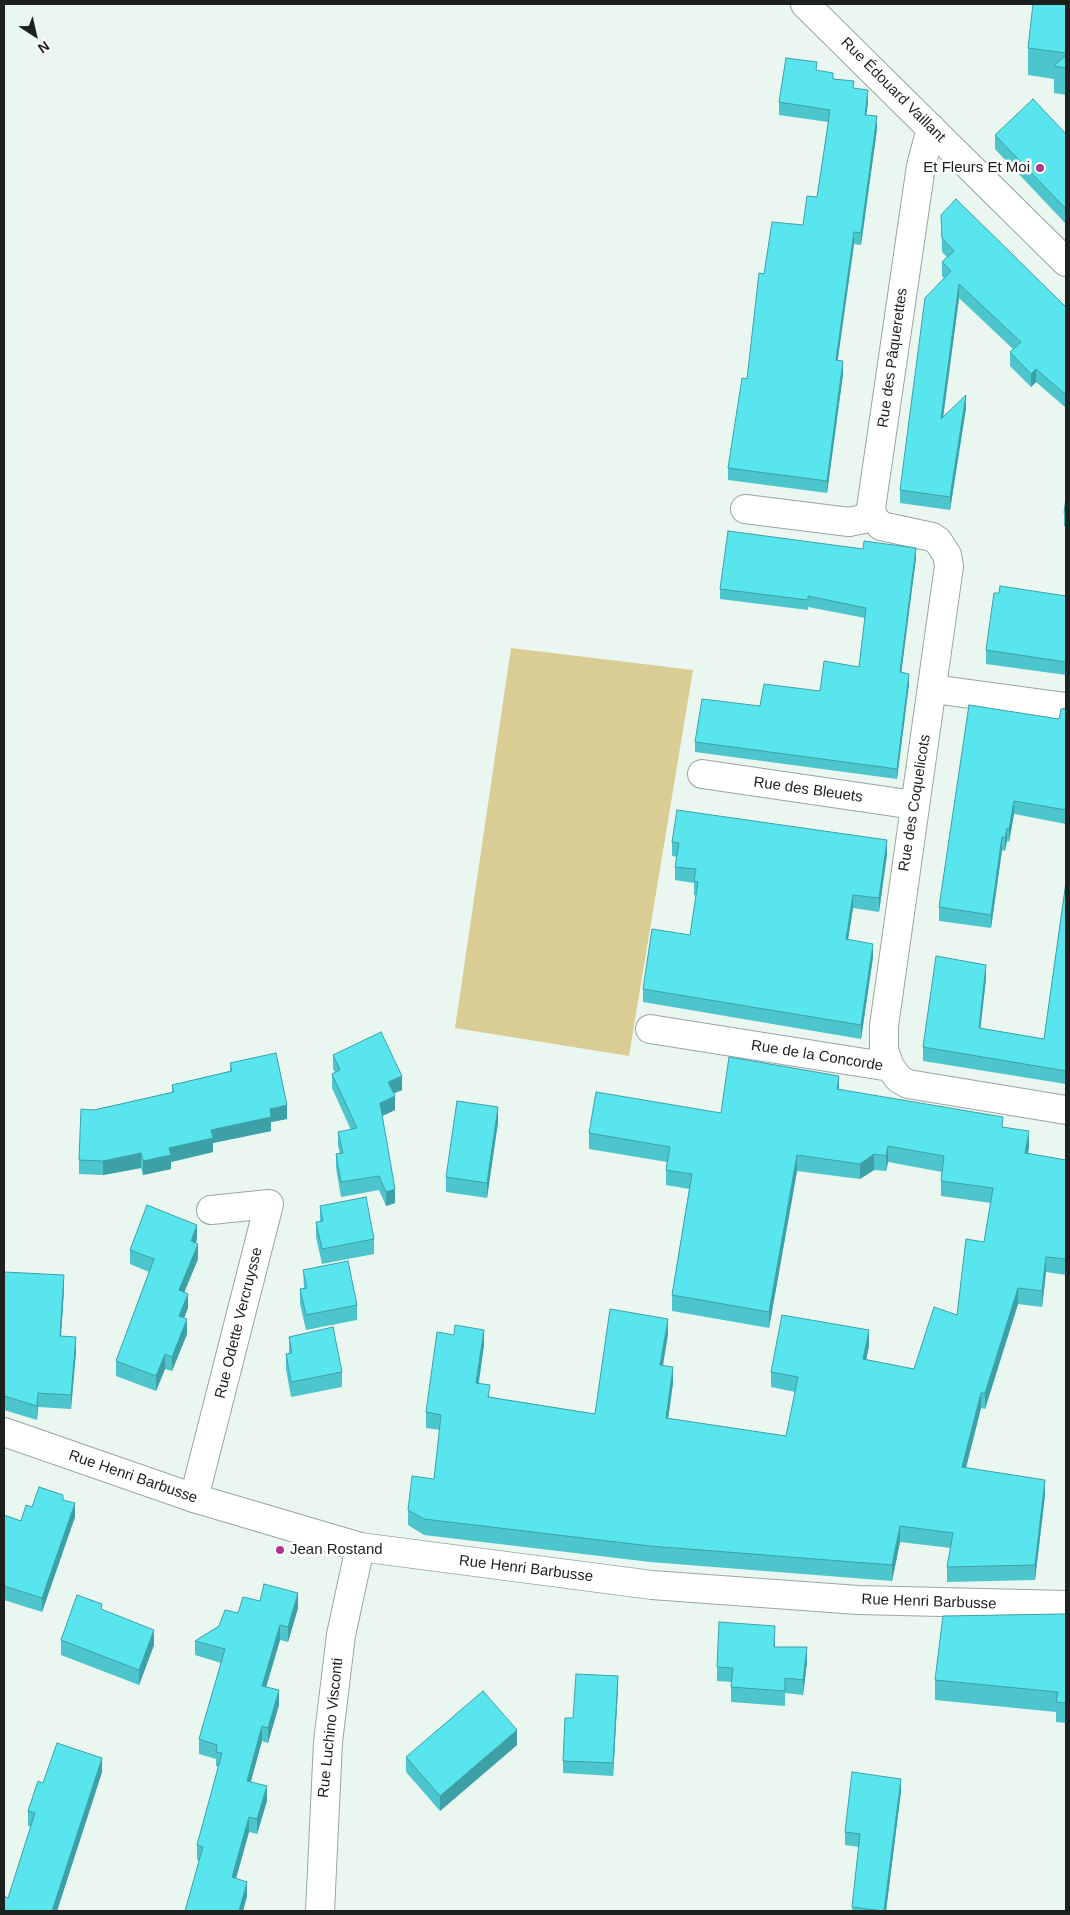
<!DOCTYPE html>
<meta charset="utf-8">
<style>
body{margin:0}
#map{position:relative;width:1070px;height:1915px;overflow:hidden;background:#eaf7f1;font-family:Helvetica,sans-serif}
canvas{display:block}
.frame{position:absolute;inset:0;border:5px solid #1c211e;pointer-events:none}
.north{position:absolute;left:10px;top:10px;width:50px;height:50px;-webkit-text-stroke:4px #fff;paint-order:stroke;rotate:145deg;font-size:14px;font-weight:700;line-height:20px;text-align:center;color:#1c211e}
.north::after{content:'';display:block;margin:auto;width:18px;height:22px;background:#1c211e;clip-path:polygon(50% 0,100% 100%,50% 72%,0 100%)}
</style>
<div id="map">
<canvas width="1070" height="1915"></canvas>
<div class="frame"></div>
<div class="north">N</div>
</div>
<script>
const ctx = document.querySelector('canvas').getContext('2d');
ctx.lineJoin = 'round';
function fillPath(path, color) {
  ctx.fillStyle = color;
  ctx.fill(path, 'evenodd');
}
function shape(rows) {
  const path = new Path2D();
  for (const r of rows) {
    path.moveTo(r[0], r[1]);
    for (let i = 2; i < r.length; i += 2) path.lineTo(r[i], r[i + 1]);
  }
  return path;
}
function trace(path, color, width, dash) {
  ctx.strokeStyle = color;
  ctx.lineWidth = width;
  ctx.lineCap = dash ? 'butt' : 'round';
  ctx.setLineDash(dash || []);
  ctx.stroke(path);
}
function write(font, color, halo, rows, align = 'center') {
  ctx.font = font + ' Helvetica,sans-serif';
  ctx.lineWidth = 5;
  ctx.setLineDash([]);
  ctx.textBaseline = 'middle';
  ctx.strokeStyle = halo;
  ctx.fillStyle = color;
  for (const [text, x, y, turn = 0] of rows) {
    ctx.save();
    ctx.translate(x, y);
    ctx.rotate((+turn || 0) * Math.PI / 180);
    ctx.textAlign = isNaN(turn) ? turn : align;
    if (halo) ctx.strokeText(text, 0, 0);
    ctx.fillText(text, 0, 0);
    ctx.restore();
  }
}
const green = shape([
 [511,648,693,670,629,1056,455,1028]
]);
const minor = shape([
 [745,509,849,522,873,517],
 [933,689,1066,707],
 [702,774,914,805],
 [650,1029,890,1067,899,1079,908,1084,1066,1110],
 [890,1067,884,1050,884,1026,949,566,947,555,938,541,932,537,881,526,873,517,871,508,921,166,931,128],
 [194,1498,269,1204,211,1210],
 [320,1911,328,1742,341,1635,360,1547]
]);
const tertiary = shape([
 [805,4,1066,262],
 [4,1432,194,1498,360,1547,652,1585,858,1600,1066,1605]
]);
const wall = shape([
 [1066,4,1066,95,1054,93,1054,79,1028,75,1028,48],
 [817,71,854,88,868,102,866,115,877,129,861,245,854,244,837,361,843,374,827,493,728,480,728,468,747,379,764,274,803,225,817,197,828,122,779,115,779,102],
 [1066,134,1066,224,995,149,995,135],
 [941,215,1066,307,1066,408,1036,382,1031,387,1010,366,1010,352,1013,349,959,298,943,417,966,408,950,510,900,503,900,490,944,278,942,276,942,262,947,257,942,252],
 [1066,497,1066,527,1064,526,1064,513],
 [916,558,901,672,909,684,897,779,695,752,695,742,760,706,820,691,859,667,865,618,808,607,808,610,720,599,720,589],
 [1066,596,1066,675,986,664,986,650],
 [1066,708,1066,824,1014,814,1009,842,1007,841,1005,851,1002,850,991,928,939,921,939,907],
 [672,842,887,854,879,912,853,908,848,939,873,957,861,1039,643,1002,643,989,690,935,696,896,694,895,694,883,675,880,675,867,677,857,672,856],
 [1066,882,1066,1084,923,1061,923,1047,986,979,980,1028,1044,1039],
 [333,1055,402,1090,393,1093,395,1110,382,1116,395,1203,386,1206,379,1190,341,1197,336,1168,336,1154,340,1154,338,1146,338,1132,351,1130,332,1088,332,1074,335,1072,333,1069],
 [230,1063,287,1119,271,1122,271,1131,213,1143,213,1152,171,1162,171,1169,143,1175,141,1168,103,1175,79,1174,79,1160,94,1110,172,1092,172,1085,230,1071],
 [839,1089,1003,1127,1029,1147,1028,1153,1066,1160,1066,1275,1046,1272,1042,1307,1018,1304,985,1409,981,1408,966,1468,1045,1495,1035,1580,947,1582,947,1567,951,1548,900,1542,892,1581,650,1562,424,1535,408,1525,408,1510,434,1479,440,1430,426,1428,426,1412,484,1345,479,1383,490,1397,595,1414,668,1334,663,1366,673,1383,668,1419,786,1436,795,1392,771,1387,771,1372,869,1346,866,1360,914,1369,957,1315,984,1242,991,1203,941,1196,941,1181,942,1172,888,1162,886,1171,874,1170,860,1179,797,1171,769,1328,672,1311,672,1295,689,1189,666,1185,666,1170,667,1162,589,1149,589,1133,721,1113],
 [498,1122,487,1198,446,1192,446,1177],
 [320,1206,374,1239,374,1254,322,1264,316,1237,316,1222,320,1222],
 [197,1239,196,1243,198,1259,184,1292,188,1308,184,1318,187,1334,172,1371,165,1369,156,1391,116,1376,116,1361,149,1272,130,1264,130,1250],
 [303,1270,357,1305,357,1320,306,1330,300,1304,300,1289,304,1288],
 [4,1272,64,1289,61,1336,76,1352,71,1409,38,1407,37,1420,4,1410],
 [289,1337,342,1372,342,1387,291,1397,286,1369,286,1354,289,1353],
 [63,1500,75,1517,42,1612,4,1600,4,1515,21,1521,32,1507],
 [260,1601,298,1608,288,1642,280,1640,266,1687,279,1705,268,1743,262,1741,250,1782,267,1801,257,1834,249,1832,236,1879,247,1896,243,1911,185,1911,199,1861,197,1860,197,1845,219,1767,216,1766,216,1759,199,1754,199,1739,221,1663,195,1655,195,1641,219,1626,238,1613],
 [102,1610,154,1645,139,1685,61,1655,61,1640],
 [1066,1614,1066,1723,1056,1722,1056,1712,935,1700,935,1680],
 [775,1641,775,1647,807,1662,803,1695,785,1693,785,1706,731,1702,731,1682,717,1681,717,1667],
 [618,1688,613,1776,563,1773,563,1761,573,1718],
 [517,1745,440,1811,406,1772,406,1757],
 [102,1772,57,1911,4,1911,31,1827,28,1826,28,1811,43,1783],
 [901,1791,886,1911,852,1911,859,1847,845,1845,845,1832]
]);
const shadedWall = shape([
 [868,90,868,102,865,127,865,115],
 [877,116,877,129,861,245,861,233],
 [854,232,854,244,836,373,836,360],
 [959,284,959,298,941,433,941,419],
 [843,361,843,374,827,493,827,481],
 [1036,369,1036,382,1031,387,1031,374],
 [966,395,966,408,950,510,950,497],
 [916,548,916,558,900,683,900,672],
 [909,674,909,684,897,779,897,769],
 [1014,801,1014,814,1009,842,1009,829],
 [1007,828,1007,841,1005,851,1005,838],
 [1002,837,1002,850,991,928,991,915],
 [887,840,887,854,879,912,879,898],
 [853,895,853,908,846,952,846,939],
 [873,944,873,957,861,1039,861,1025],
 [986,965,986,979,979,1041,979,1028],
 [402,1076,402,1090,388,1096,388,1082],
 [839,1076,839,1092,837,1089],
 [395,1096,395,1110,380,1117,380,1103],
 [287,1105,287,1119,271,1122,271,1131,213,1143,213,1152,171,1162,171,1169,143,1175,143,1161,169,1148,211,1130,270,1109],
 [498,1107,498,1122,487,1198,487,1183],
 [1029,1131,1029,1147,1025,1169,1025,1153],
 [888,1146,888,1162,886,1171,886,1156],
 [141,1153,141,1168,103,1175,103,1161],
 [874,1154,874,1170,860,1179,860,1164],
 [797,1155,797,1171,769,1328,769,1312],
 [395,1189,395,1203,386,1206,386,1192],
 [197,1225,197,1239,191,1256,191,1241],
 [198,1244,198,1259,179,1305,179,1290],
 [1046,1257,1046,1272,1042,1307,1042,1291],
 [64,1275,64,1289,60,1350,60,1336],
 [1018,1288,1018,1304,985,1409,985,1393],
 [188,1294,188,1308,179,1331,179,1316],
 [187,1319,187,1334,172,1371,172,1357],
 [668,1319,668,1334,660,1381,660,1365],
 [484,1330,484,1345,476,1398,476,1383],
 [869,1330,869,1346,863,1375,863,1359],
 [76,1337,76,1352,71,1409,71,1395],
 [165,1354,165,1369,156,1391,156,1376],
 [673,1367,673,1383,666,1434,666,1418],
 [38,1393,38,1407,37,1420,37,1406],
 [981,1393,981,1408,962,1483,962,1467],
 [1045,1480,1045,1495,1035,1580,1035,1565],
 [75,1503,75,1517,42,1612,42,1598],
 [900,1526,900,1542,892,1581,892,1565],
 [298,1593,298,1608,288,1642,288,1627],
 [280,1625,280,1640,262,1701,262,1686],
 [775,1626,775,1641,774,1661,774,1647],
 [154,1630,154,1645,139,1685,139,1670],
 [807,1647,807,1662,803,1695,803,1680],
 [618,1676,618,1688,613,1776,613,1763],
 [279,1690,279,1705,268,1743,268,1728],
 [262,1726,262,1741,247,1796,247,1781],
 [517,1730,517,1745,440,1811,440,1796],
 [102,1758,102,1772,57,1911,52,1911],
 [901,1779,901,1791,886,1911,884,1911],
 [267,1786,267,1801,257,1834,257,1819],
 [249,1817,249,1832,232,1892,232,1877],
 [247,1882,247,1896,243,1911,239,1911]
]);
const building = shape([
 [1033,4,1066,4,1066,53,1028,48,1033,4],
 [1066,55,1066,68,1054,66,1066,55],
 [786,58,817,62,816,70,833,73,833,79,854,81,853,88,868,90,865,115,877,116,861,233,854,232,836,360,843,361,827,481,728,468,742,378,747,379,759,273,764,274,772,222,803,225,807,196,817,197,826,138,830,110,779,102,786,58],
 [1033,99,1066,134,1066,209,995,135,1033,99],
 [956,199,1066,307,1066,395,1036,369,1031,374,1010,352,1021,342,959,284,941,419,966,395,950,497,900,490,925,298,951,271,942,262,954,251,942,238,941,215,956,199],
 [1066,497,1066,513,1064,513,1066,497],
 [728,531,863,549,864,541,916,548,900,672,909,674,897,769,695,742,702,699,760,706,764,684,820,691,824,661,859,667,866,608,808,596,808,600,720,589,728,531],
 [1000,586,1066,596,1066,662,986,650,994,593,999,593,1000,586],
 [969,705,1059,719,1061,709,1066,708,1066,810,1014,801,1009,829,1007,828,1005,838,1002,837,991,915,939,907,969,705],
 [677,810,887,840,879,898,853,895,846,939,873,944,861,1025,643,989,652,929,690,935,698,882,694,881,696,869,675,867,679,843,672,842,677,810],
 [1066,882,1066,1071,923,1047,936,956,986,965,979,1028,1044,1039,1066,882],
 [381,1032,402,1076,388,1082,395,1096,380,1103,395,1189,386,1192,379,1176,341,1182,336,1154,343,1153,338,1132,357,1128,332,1074,340,1070,333,1055,381,1032],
 [276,1053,287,1105,270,1109,271,1117,211,1130,213,1138,169,1148,171,1155,143,1161,141,1153,103,1161,79,1160,81,1109,94,1110,174,1092,172,1085,232,1071,230,1063,276,1053],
 [729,1057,839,1076,837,1089,1003,1117,1002,1127,1029,1131,1025,1153,1066,1160,1066,1259,1046,1257,1042,1291,1018,1288,985,1393,981,1393,962,1467,1045,1480,1035,1565,947,1567,953,1533,900,1526,892,1565,650,1546,424,1519,408,1510,412,1476,434,1479,441,1415,426,1412,437,1332,454,1335,455,1325,484,1330,476,1383,490,1385,488,1397,595,1414,610,1309,668,1319,660,1365,673,1367,666,1418,786,1436,798,1377,771,1372,782,1315,869,1330,863,1359,914,1369,934,1307,957,1315,966,1239,984,1242,993,1188,941,1181,944,1156,888,1146,886,1156,874,1154,860,1164,797,1155,769,1312,672,1295,692,1174,666,1170,670,1147,589,1133,596,1092,721,1113,729,1057],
 [457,1101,498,1107,487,1183,446,1177,457,1101],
 [366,1197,374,1239,322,1249,316,1222,323,1221,320,1206,366,1197],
 [147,1205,197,1225,191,1241,198,1244,179,1290,188,1294,179,1316,187,1319,172,1357,165,1354,156,1376,116,1361,154,1259,130,1250,147,1205],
 [348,1261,357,1305,306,1315,300,1289,307,1288,303,1270,348,1261],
 [4,1272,64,1275,60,1336,76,1337,71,1395,38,1393,37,1406,4,1396,4,1272],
 [333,1327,342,1372,291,1382,286,1354,292,1353,289,1337,333,1327],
 [39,1487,63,1495,63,1500,75,1503,42,1598,4,1586,4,1515,21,1521,26,1505,32,1507,39,1487],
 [264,1584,298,1593,288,1627,280,1625,262,1686,279,1690,268,1728,262,1726,247,1781,267,1786,257,1819,249,1817,232,1877,247,1882,239,1911,185,1911,203,1847,197,1845,222,1753,216,1752,217,1745,199,1739,225,1649,195,1641,219,1626,225,1610,238,1613,243,1597,260,1601,264,1584],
 [77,1595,102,1604,101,1609,154,1630,139,1670,61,1640,77,1595],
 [1062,1614,1066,1614,1066,1703,1056,1702,1058,1692,935,1680,943,1616,1062,1614],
 [719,1622,775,1626,774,1647,807,1647,803,1680,785,1678,785,1691,731,1687,733,1668,717,1667,719,1622],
 [576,1674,618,1676,613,1763,563,1761,565,1718,573,1718,576,1674],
 [483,1691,517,1730,440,1796,406,1757,483,1691],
 [57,1743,102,1758,52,1911,4,1911,4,1896,8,1898,35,1813,28,1811,38,1781,43,1783,57,1743],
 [852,1772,901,1779,884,1911,852,1907,860,1834,845,1832,852,1772]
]);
const markers = [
 [1040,168,5,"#ad3890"],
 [280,1550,5,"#ad3890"]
];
const streetNames = [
 ["Rue Édouard Vaillant",893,90,45],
 ["Rue des Pâquerettes",893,358,-82],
 ["Rue des Bleuets",808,790,8],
 ["Rue des Coquelicots",915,803,-81],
 ["Rue de la Concorde",817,1056,9],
 ["Rue Odette Vercruysse",239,1323,-76],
 ["Rue Henri Barbusse",133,1477,19],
 ["Rue Henri Barbusse",526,1569,7],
 ["Rue Henri Barbusse",929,1602,2],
 ["Rue Luchino Visconti",331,1728,-84]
];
const poiNames = [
 ["Et Fleurs Et Moi",1030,168],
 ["Jean Rostand",290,1550,"left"]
];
fillPath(green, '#d9cd95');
trace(minor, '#9aa6a0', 30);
trace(tertiary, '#9aa6a0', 30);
trace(minor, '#fff', 28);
trace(tertiary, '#fff', 28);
fillPath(wall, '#4dc5cd');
fillPath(shadedWall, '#3ea0a7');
fillPath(building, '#59e5ee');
trace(building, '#3ea0a7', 1);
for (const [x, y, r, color] of markers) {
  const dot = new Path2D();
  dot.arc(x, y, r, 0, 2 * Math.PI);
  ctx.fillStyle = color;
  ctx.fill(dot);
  trace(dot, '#fff', 2);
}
write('15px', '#1c211e', '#fff', streetNames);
write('15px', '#1c211e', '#fff', poiNames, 'right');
</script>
